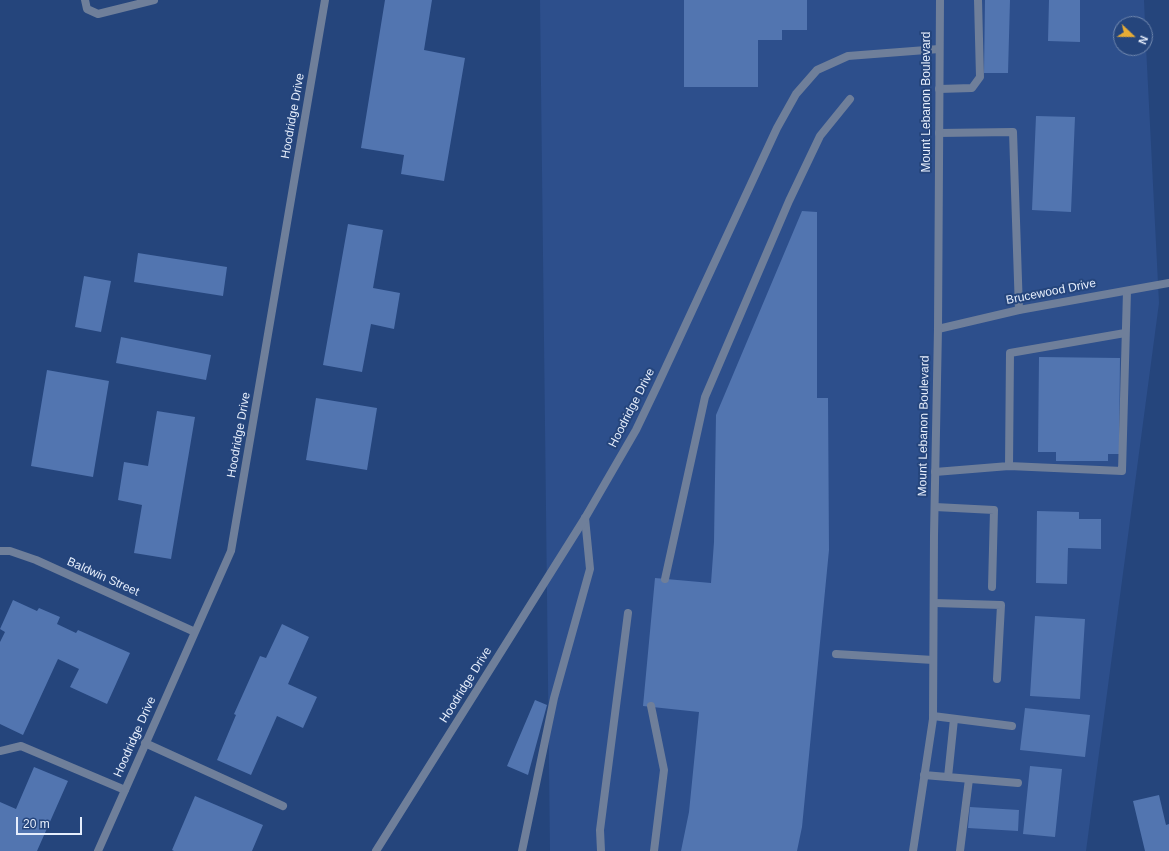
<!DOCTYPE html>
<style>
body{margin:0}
#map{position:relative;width:1169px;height:851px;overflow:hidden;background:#25457c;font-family:Helvetica,sans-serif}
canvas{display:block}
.north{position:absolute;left:1113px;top:16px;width:40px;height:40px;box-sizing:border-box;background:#25457c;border:1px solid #7289af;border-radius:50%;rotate:112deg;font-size:11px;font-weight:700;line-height:16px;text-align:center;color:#e6eefc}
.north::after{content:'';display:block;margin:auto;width:14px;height:18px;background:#e6ac36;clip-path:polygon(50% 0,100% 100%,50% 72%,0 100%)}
.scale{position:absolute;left:16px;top:817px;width:66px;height:18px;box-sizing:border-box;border:2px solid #e6eefc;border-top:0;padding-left:5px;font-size:12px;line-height:14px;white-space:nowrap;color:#e6eefc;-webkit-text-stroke:3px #25457c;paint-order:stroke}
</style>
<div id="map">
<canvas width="1169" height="851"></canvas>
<div class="north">N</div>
<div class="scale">20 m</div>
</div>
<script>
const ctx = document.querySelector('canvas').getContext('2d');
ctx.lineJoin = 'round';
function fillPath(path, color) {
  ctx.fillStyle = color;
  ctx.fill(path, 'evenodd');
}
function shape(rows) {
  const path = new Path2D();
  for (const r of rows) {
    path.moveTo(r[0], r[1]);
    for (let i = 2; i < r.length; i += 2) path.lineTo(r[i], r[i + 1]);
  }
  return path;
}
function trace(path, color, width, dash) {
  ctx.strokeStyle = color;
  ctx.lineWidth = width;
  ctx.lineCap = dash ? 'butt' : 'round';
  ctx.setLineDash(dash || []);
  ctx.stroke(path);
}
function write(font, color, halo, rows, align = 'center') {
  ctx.font = font + ' Helvetica,sans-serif';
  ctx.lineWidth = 4;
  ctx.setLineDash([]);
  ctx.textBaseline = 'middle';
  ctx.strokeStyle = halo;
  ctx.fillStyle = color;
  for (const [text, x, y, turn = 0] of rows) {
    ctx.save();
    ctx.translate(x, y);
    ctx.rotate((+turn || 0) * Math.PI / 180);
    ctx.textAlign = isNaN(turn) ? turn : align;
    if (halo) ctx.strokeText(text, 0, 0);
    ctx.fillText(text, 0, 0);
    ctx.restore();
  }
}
const built = shape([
 [540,0,1144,0,1145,24,1121,24,1121,48,1145,48,1145,26,1159,303,1086,851,550,851]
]);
const building = shape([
 [385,0,432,0,424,50,465,58,444,181,401,174,404,155,361,148],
 [684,0,807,0,807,30,782,30,782,40,758,40,758,87,684,87],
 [985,0,1010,0,1008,73,984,73],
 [1049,0,1080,0,1080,42,1048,41],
 [1036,116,1075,117,1071,212,1032,210],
 [802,211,817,212,817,398,828,398,829,550,802,827,797,851,681,851,689,812,699,712,643,706,655,578,711,583,714,542,716,415],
 [348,224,383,230,373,288,400,293,394,329,371,324,362,372,323,365],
 [138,253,227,267,223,296,134,282],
 [84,276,111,281,101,332,75,327],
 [121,337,211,355,206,380,116,363],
 [1039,357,1120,358,1119,454,1108,454,1108,461,1056,461,1056,452,1038,452],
 [47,370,109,381,93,477,31,466],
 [316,398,377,408,367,470,306,460],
 [157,411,195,417,171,559,134,553,142,505,118,500,124,462,148,466],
 [1037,511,1079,512,1079,519,1101,519,1101,549,1068,548,1067,584,1036,583],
 [13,600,37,611,39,608,60,617,57,624,76,633,78,630,130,653,107,704,70,687,79,669,58,659,23,735,0,724,0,642,5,632,0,629],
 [1035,616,1085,619,1080,699,1030,696],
 [282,624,309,637,288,684,317,697,303,728,277,716,251,775,217,760,236,715,234,714,260,656,266,658],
 [535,700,547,705,528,775,507,766],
 [1025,708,1090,715,1085,757,1020,750],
 [1030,766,1062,769,1055,837,1023,834],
 [34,767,68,781,37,851,0,851,0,802,16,809],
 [1159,795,1166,825,1169,824,1169,851,1145,851,1133,801],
 [195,796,263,825,252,851,174,851,172,850],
 [970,807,1019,810,1018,831,968,828]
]);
const service = shape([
 [85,0,87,9,98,14,154,0],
 [939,89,972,88,980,77,978,0],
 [939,133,1013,132,1019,310],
 [1009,466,1010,353,1125,333],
 [935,472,1009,466,1122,471,1127,291],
 [935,507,994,510,992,587],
 [665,579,705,397,789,201,820,136,850,99],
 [934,603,1001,605,997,679],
 [836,654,933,660],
 [651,706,664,770,654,851],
 [933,716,1012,726],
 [145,743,283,806],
 [0,751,21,746,125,790],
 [924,775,1018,783],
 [948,777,954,719],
 [522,851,554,698,590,569,585,518],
 [601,851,600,830,628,613],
 [960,851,969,779]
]);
const minor = shape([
 [938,329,1019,310,1169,283],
 [0,551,10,551,36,560,195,632],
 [98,851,231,551,325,0],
 [376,851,585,518,636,430,659,382,777,128,796,94,817,70,848,56,939,49]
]);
const tertiary = shape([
 [913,851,933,719,934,535,938,329,940,0]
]);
const streetNames = [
 ["Mount Lebanon Boulevard",927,102,-90],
 ["Hoodridge Drive",293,116,-80],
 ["Brucewood Drive",1051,292,-11],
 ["Hoodridge Drive",632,408,-63],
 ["Mount Lebanon Boulevard",924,426,-89],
 ["Hoodridge Drive",239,435,-80],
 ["Baldwin Street",103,577,24],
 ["Hoodridge Drive",466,685,-58],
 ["Hoodridge Drive",135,737,-66]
];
fillPath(built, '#2d4f8c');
fillPath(building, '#5275b0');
trace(service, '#6f7f9a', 8);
trace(minor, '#6f7f9a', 8);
trace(tertiary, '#6f7f9a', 8);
write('12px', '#e6eefc', '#25457c', streetNames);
</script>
